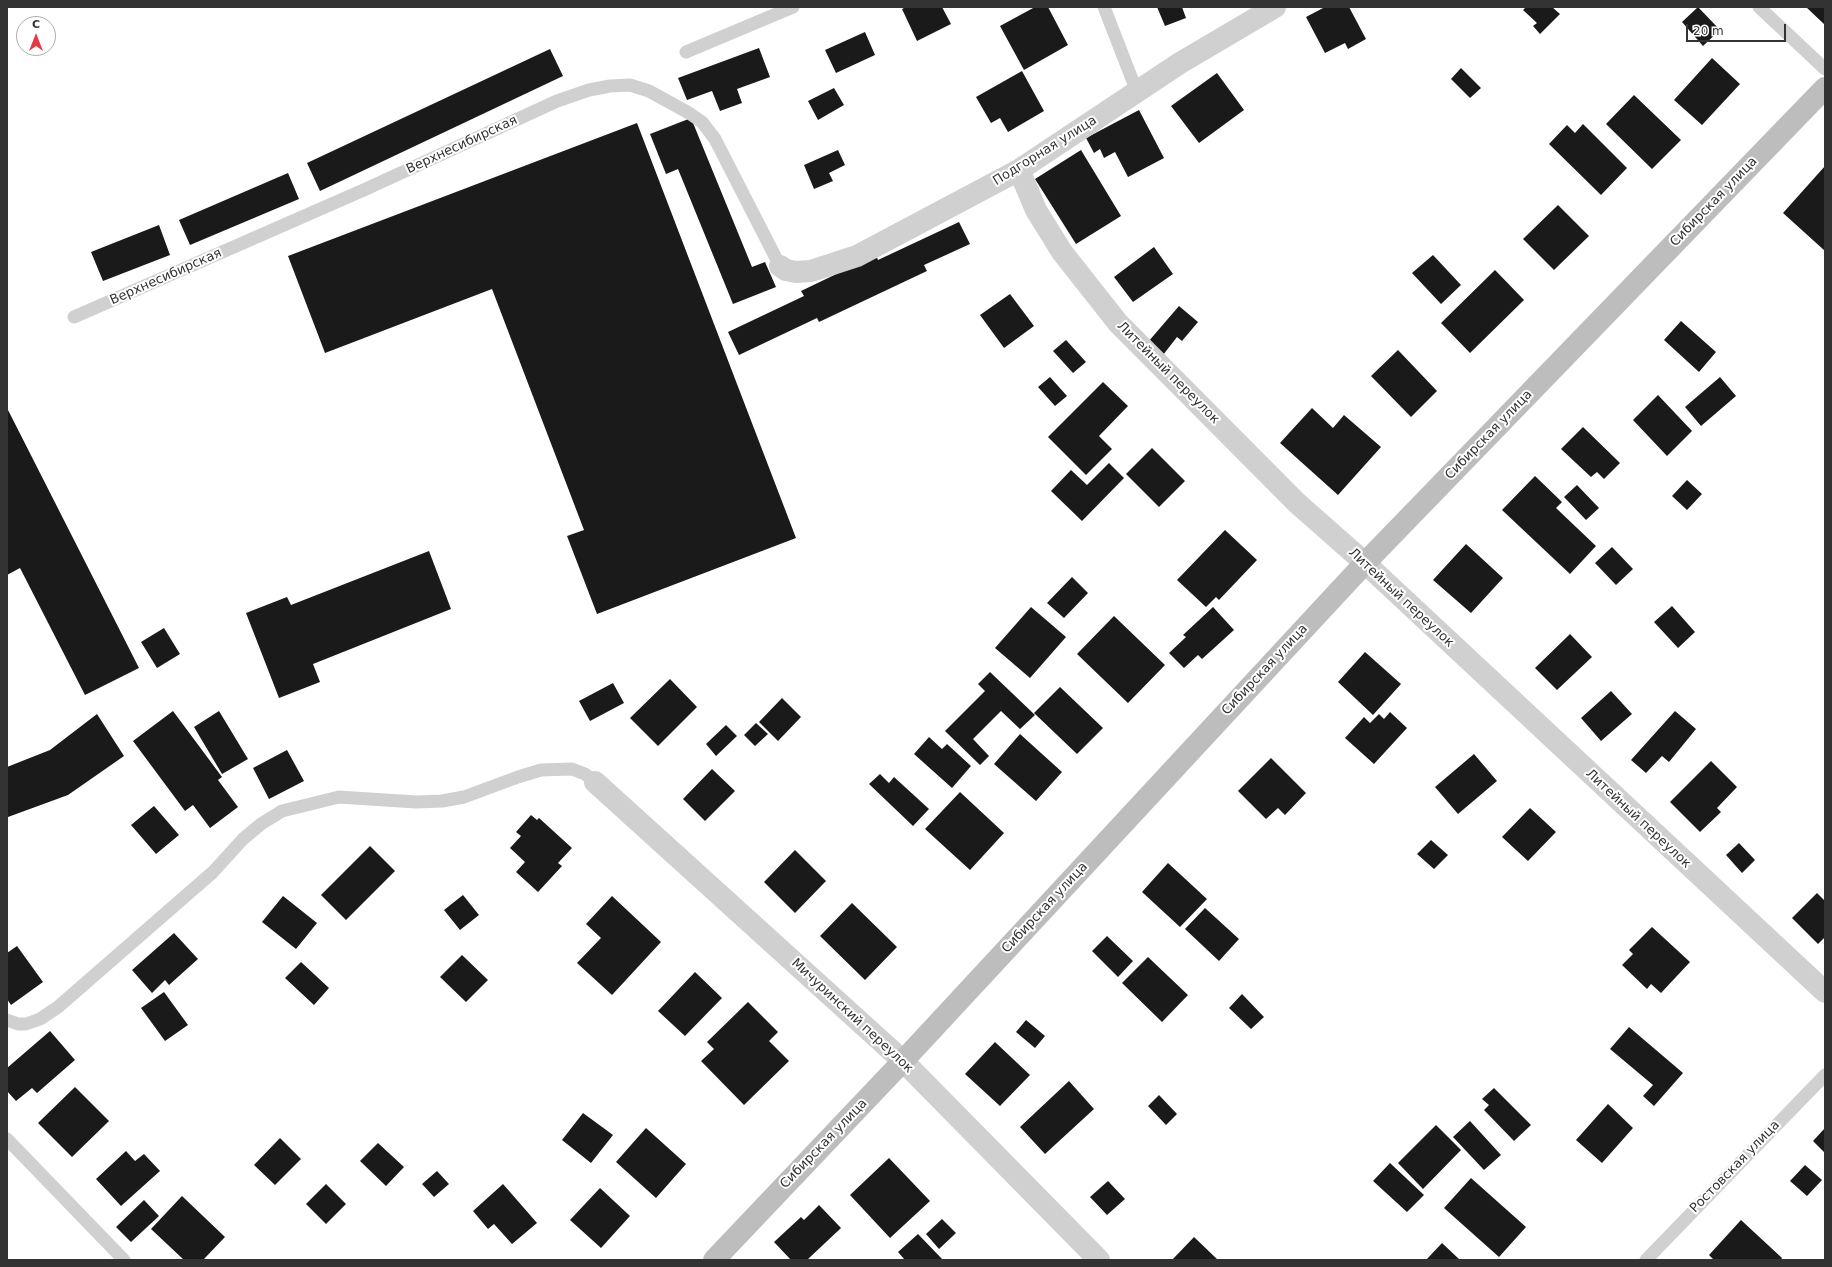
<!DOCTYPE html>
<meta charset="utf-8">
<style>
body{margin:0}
#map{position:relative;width:1832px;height:1267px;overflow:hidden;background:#fff;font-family:"DejaVu Sans",sans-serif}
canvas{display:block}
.frame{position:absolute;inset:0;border:8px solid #333;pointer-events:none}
.north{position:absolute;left:16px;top:16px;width:40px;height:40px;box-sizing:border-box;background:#fff;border:1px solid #adadad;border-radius:50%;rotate:0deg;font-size:11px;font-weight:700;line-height:16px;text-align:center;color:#333}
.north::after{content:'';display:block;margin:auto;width:14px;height:18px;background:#e63946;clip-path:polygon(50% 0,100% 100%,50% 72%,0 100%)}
.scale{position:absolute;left:1686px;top:24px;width:100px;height:18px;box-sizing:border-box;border:2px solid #333;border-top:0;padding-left:5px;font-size:12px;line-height:14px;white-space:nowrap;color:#333;-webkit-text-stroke:3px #fff;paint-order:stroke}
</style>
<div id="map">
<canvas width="1832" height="1267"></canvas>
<div class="frame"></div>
<div class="north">С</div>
<div class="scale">20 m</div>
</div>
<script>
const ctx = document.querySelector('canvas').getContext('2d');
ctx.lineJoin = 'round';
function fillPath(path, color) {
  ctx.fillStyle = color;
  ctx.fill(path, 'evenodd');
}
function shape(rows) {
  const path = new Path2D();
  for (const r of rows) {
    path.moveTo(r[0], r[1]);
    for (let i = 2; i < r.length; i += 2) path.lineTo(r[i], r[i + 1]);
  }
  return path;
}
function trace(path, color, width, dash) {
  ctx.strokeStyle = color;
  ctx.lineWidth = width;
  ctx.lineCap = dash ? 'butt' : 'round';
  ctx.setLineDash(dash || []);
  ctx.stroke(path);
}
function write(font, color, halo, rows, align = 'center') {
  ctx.font = font + ' "DejaVu Sans",sans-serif';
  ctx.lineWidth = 4;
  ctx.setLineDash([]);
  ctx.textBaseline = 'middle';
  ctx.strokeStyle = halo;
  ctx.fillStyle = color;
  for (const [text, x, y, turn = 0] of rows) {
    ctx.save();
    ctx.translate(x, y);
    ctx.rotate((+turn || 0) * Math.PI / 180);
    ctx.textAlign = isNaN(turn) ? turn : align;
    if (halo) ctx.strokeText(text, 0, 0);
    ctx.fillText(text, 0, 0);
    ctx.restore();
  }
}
const building = shape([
 [906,7,942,7,951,24,917,41,902,9],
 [1035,7,1048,7,1068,45,1024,70,1000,26],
 [1157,7,1182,7,1186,18,1165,26],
 [1325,7,1349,7,1366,39,1348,49,1345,43,1325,53,1306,17],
 [1526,7,1552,7,1560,14,1540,34,1533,26,1537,23,1523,10],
 [1698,7,1720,30,1703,46,1682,22],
 [1806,7,1825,7,1825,25],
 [865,32,875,55,836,73,825,50],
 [759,48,770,77,737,89,742,103,720,111,712,91,687,100,678,78],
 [550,49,563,76,320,191,307,163],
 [1712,58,1740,84,1702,125,1674,100],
 [1461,68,1481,88,1470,98,1451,79],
 [1022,71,1044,111,1008,132,1000,118,991,123,976,97],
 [1217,73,1244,110,1199,143,1171,106],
 [834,88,844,105,818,120,808,101],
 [1634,95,1681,140,1652,169,1606,124],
 [1139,110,1164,158,1128,177,1115,152,1104,158,1100,149,1094,153,1086,138],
 [691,118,752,267,765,262,776,287,733,304,678,169,666,174,650,134],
 [637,123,796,538,597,614,567,536,584,530,492,289,325,353,288,256],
 [1583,124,1627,168,1601,195,1549,144,1567,125,1575,133],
 [838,150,845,165,829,173,833,181,814,189,804,165],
 [1081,150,1121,216,1076,244,1035,179],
 [1825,166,1825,251,1783,213],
 [288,173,299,199,190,245,179,220],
 [1558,205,1589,236,1554,270,1523,239],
 [959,222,970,244,924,265,927,271,819,322,817,318,739,355,728,332,804,296,801,291,876,255,878,260],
 [159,225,170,255,103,281,91,252],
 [1154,247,1173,274,1133,302,1114,277],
 [1433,255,1461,285,1441,304,1412,273],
 [1495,270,1524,300,1470,353,1441,323],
 [1010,294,1034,326,1004,348,980,315],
 [1179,306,1198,322,1182,341,1177,337,1163,355,1148,342],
 [1681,321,1716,352,1699,372,1664,340],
 [1066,340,1086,362,1073,373,1053,351],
 [1398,350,1437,391,1411,417,1371,376],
 [1050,377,1067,396,1055,406,1038,387],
 [1720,377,1736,396,1701,426,1685,407],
 [1103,382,1128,406,1099,436,1112,449,1086,475,1048,437],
 [1658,395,1692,431,1667,456,1633,420],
 [7,408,139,668,85,695,20,568,7,575],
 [1312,408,1333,428,1344,415,1381,447,1338,495,1280,443],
 [1583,427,1620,463,1604,479,1597,472,1591,477,1561,449],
 [1152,448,1185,481,1159,507,1126,474],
 [1109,463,1124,478,1082,521,1051,491,1071,470,1087,485],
 [1535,476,1562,502,1556,508,1596,546,1570,574,1502,510],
 [1687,480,1702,494,1687,510,1672,496],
 [1577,485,1599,508,1586,520,1564,497],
 [1225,530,1257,560,1219,600,1216,597,1206,607,1177,580],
 [1466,544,1503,578,1471,613,1433,580],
 [1612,547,1633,569,1616,585,1595,563],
 [429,551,451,609,313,664,320,682,279,698,246,613,287,597,291,605],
 [1072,577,1088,593,1064,618,1047,603],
 [1672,606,1695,632,1678,648,1654,622],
 [1031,607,1066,637,1030,678,995,648],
 [1213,607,1234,630,1202,659,1198,655,1184,668,1169,653,1186,637,1183,635],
 [1114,616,1165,665,1128,703,1077,654],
 [164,628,180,654,157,668,141,642],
 [1570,634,1592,657,1557,690,1535,668],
 [1365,652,1401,684,1373,715,1338,682],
 [990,672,1035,715,1020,729,1001,711,973,739,989,756,980,765,945,731,985,691,978,684],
 [670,679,697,707,658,746,630,718],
 [613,683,624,703,590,721,579,701],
 [1060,687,1103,728,1077,754,1034,713],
 [1611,691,1632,714,1601,741,1581,718],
 [782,698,801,717,778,741,759,722],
 [173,711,222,777,218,780,238,807,210,828,193,805,185,811,133,741],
 [219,711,248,759,222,774,194,727],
 [1675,711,1696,729,1669,762,1662,756,1646,773,1631,760],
 [1390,712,1407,728,1374,764,1345,738,1364,717,1370,723,1379,714,1384,719],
 [97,714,124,756,68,795,8,817,7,767,50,750],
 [756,723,768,734,755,746,744,735],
 [726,725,737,736,716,756,706,744],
 [1020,734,1062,772,1036,801,994,764],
 [929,737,942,749,947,744,971,766,952,788,914,754],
 [287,750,304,781,269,799,253,768],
 [1474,754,1497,781,1458,814,1435,787],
 [1271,758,1306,793,1285,815,1278,808,1266,819,1238,791],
 [1711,761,1737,787,1717,808,1721,812,1700,832,1670,802],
 [712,769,735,791,705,821,683,799],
 [880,774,889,783,894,777,929,809,913,826,869,784],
 [960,792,1004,833,970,870,925,829],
 [154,806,179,835,156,854,131,825],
 [1530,808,1556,832,1528,861,1502,837],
 [531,815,537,820,539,818,572,848,558,863,562,866,538,892,516,872,525,862,510,848,521,836,516,832],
 [1431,840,1448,855,1434,869,1417,854],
 [1739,843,1755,860,1742,873,1726,855],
 [370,846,395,871,346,920,321,895],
 [795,850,826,881,795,913,764,882],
 [1168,863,1207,899,1180,927,1142,892],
 [1817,893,1825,901,1825,937,1818,944,1792,918],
 [463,895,479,915,460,930,444,910],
 [283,896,317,923,296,949,262,922],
 [612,896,661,942,612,995,577,963,601,938,586,924],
 [852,903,897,947,865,980,820,936],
 [1205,908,1239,939,1219,961,1185,929],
 [1652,927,1690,962,1661,993,1651,984,1647,989,1622,965,1633,954,1629,950],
 [174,933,198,959,169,985,165,980,152,993,132,970],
 [1107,936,1133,961,1118,977,1092,951],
 [17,946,43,982,11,1005,7,999,7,953],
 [462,955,488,980,466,1002,440,977],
 [1148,957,1188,995,1162,1022,1122,983],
 [301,962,329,988,314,1005,285,978],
 [695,972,722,998,685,1036,658,1011],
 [164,992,188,1025,165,1041,141,1008],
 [1242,994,1264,1017,1251,1029,1229,1008],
 [748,1002,778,1032,769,1041,789,1061,744,1105,701,1061,714,1049,707,1042],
 [1026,1020,1045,1036,1035,1048,1016,1032],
 [1629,1027,1683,1073,1654,1106,1643,1096,1653,1085,1610,1049],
 [50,1031,75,1060,37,1093,32,1088,16,1101,7,1091,7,1068],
 [995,1042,1030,1075,1000,1106,965,1074],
 [1069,1081,1094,1109,1045,1154,1020,1127],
 [75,1087,109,1121,72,1157,38,1123],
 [1494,1088,1531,1125,1514,1141,1484,1110,1489,1105,1482,1099],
 [1159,1095,1177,1114,1166,1125,1148,1106],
 [1608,1104,1633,1128,1602,1163,1576,1140],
 [583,1113,613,1135,591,1163,562,1140],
 [1470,1121,1501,1155,1484,1170,1453,1137],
 [1436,1125,1461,1150,1423,1189,1398,1163],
 [646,1128,686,1164,656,1198,616,1162],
 [1825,1128,1825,1153,1813,1141],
 [280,1138,301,1159,275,1185,254,1165],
 [378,1143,404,1167,386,1186,360,1161],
 [126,1151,135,1161,144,1154,160,1171,121,1206,96,1179],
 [889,1158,930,1201,890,1238,850,1195],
 [1390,1163,1424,1195,1407,1212,1373,1181],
 [1805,1165,1822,1180,1807,1196,1790,1181],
 [437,1171,449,1184,434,1197,422,1184],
 [1471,1178,1526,1227,1499,1257,1444,1208],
 [1108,1181,1125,1199,1107,1215,1090,1197],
 [326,1184,346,1204,326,1224,306,1204],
 [503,1184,537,1223,512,1244,494,1224,488,1229,473,1211],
 [600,1188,630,1216,601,1248,570,1220],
 [182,1196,225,1237,203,1260,184,1260,151,1229],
 [144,1200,159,1216,131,1242,116,1227],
 [819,1205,841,1228,807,1260,791,1260,774,1242,801,1217,804,1220],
 [942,1219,956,1233,939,1249,926,1234],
 [1741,1220,1782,1258,1781,1260,1714,1260,1709,1255],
 [918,1234,943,1260,905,1260,898,1252],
 [1194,1237,1218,1260,1172,1260],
 [1442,1243,1460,1260,1426,1260]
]);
const lane = shape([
 [1104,7,1137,92],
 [1759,7,1825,69],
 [686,52,793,7],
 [74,317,366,189,557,101,589,90,610,86,630,85,649,91,689,113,702,122,715,139,780,266],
 [7,1020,18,1024,26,1024,40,1019,58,1007,213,872,243,839,261,824,282,811,339,797,416,802,442,801,464,797,518,777,541,770,572,769,585,774,595,782],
 [7,1139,124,1260],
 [1646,1260,1825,1075]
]);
const street = shape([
 [1019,170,1036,210,1062,252,1118,323,1297,503,1365,563,1825,992],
 [780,266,786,270,796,272,811,271,857,256,1019,170,1180,63,1275,7],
 [595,782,903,1061,1099,1260]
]);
const secondary = shape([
 [714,1260,903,1061,1365,563,1825,88]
]);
const streetNames = [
 ["Верхнесибирская",462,145,-25],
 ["Подгорная улица",1045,151,-32],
 ["Сибирская улица",1714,202,-46],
 ["Верхнесибирская",166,277,-24],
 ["Литейный переулок",1168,373,45],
 ["Сибирская улица",1489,435,-46],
 ["Литейный переулок",1401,598,43],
 ["Сибирская улица",1265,670,-47],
 ["Литейный переулок",1638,819,43],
 ["Сибирская улица",1045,908,-47],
 ["Мичуринский переулок",852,1016,43],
 ["Сибирская улица",824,1144,-46],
 ["Ростовская улица",1735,1167,-46]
];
fillPath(building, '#1a1a1a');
trace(lane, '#d0d0d0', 13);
trace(street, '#d0d0d0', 22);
trace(secondary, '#bdbdbd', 22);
write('13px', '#333', '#fff', streetNames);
</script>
